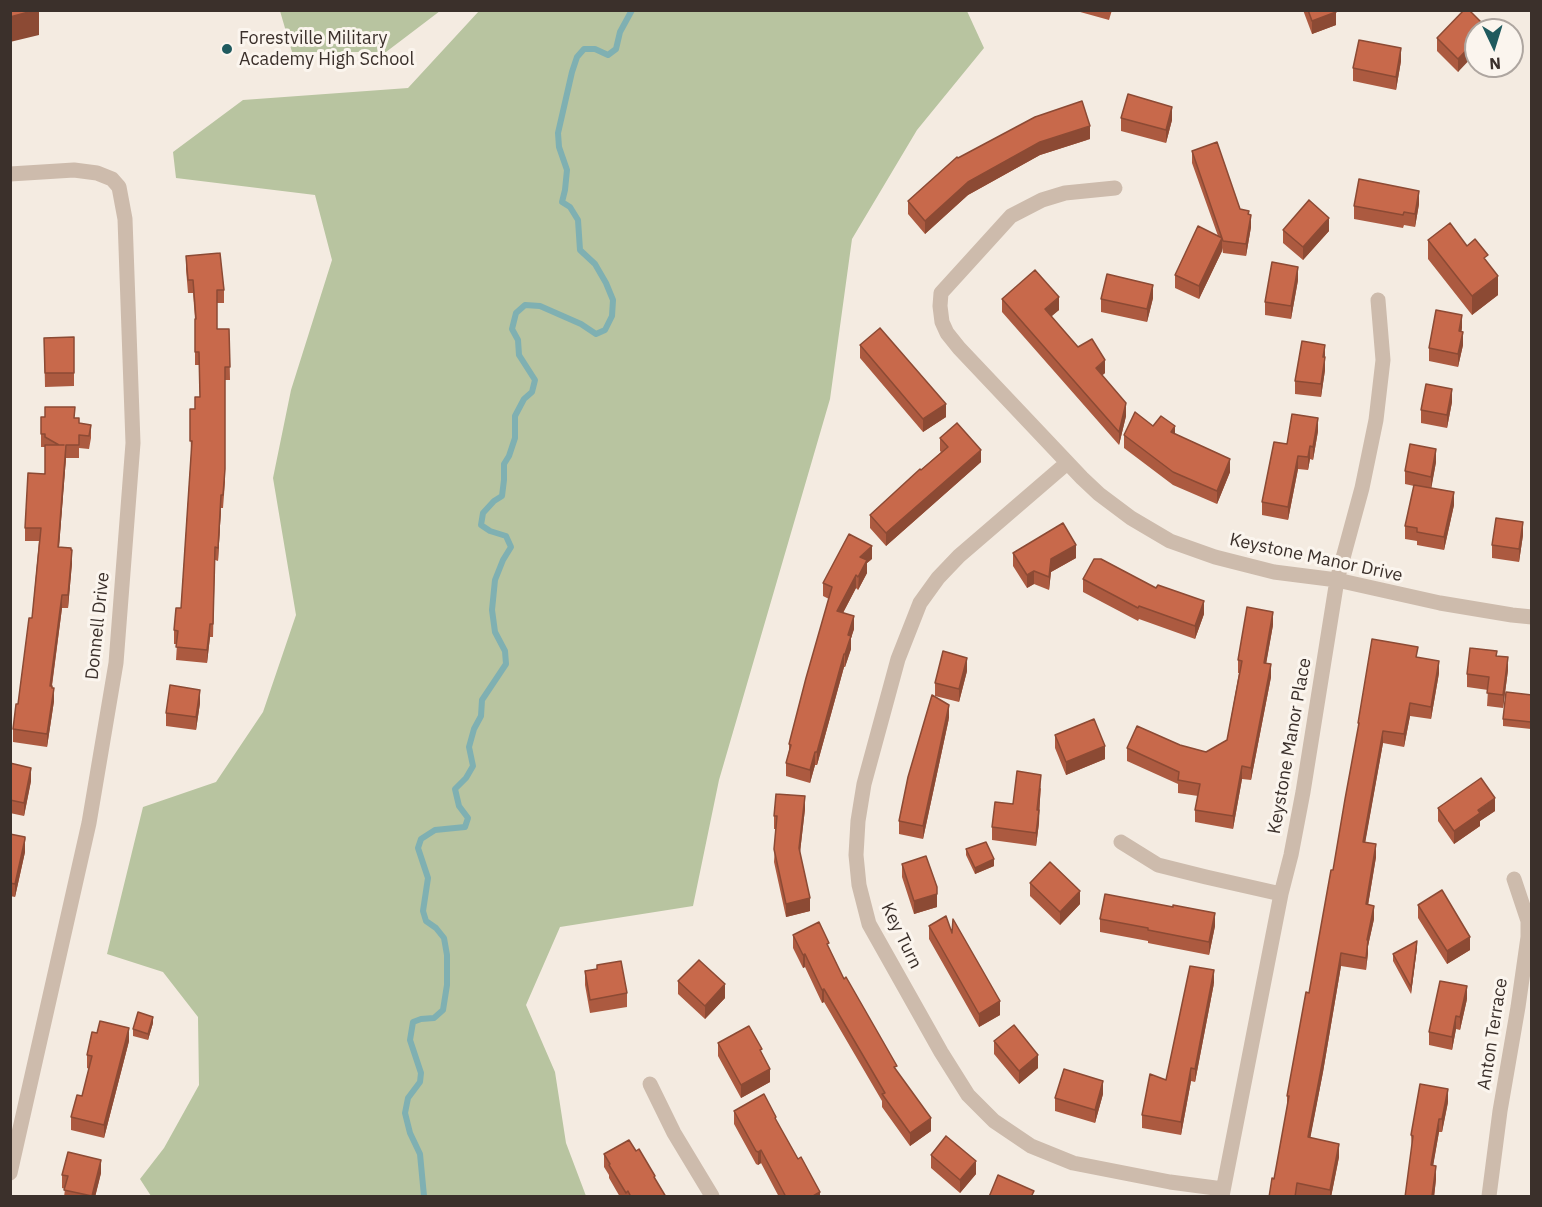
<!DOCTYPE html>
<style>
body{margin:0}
#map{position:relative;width:1542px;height:1207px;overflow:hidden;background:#f4ebe1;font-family:"IBM Plex Sans",sans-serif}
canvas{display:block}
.frame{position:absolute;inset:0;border:12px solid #3b302b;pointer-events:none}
.north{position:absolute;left:1464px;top:18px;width:60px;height:60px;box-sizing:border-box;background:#fbf5ee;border:2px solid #aea6a0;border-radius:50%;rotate:176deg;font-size:16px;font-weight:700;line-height:24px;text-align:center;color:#3b302b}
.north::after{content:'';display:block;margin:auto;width:21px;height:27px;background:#1f5a5e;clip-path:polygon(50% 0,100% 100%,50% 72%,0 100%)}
</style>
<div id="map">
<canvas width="1542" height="1207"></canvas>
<div class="frame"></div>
<div class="north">N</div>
</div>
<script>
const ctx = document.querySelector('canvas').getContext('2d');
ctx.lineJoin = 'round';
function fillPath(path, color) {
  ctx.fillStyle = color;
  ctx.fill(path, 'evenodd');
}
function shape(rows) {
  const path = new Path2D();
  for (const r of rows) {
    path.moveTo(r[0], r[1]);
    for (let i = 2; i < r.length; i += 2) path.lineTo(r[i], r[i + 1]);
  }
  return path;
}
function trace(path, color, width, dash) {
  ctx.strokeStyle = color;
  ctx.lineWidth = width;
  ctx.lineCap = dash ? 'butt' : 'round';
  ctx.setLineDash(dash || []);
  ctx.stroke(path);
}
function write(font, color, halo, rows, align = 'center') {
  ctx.font = font + ' "IBM Plex Sans",sans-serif';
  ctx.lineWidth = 6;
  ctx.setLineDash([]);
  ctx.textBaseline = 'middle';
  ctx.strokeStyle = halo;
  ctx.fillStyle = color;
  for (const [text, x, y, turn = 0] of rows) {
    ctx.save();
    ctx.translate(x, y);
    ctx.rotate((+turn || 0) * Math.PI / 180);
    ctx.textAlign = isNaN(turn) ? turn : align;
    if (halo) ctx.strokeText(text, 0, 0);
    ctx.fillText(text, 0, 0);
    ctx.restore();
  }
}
const green = shape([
 [280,11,280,10,440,11,386,52,292,52],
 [479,11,967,11,984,48,917,130,852,239,830,399,719,780,693,906,560,927,526,1005,555,1072,566,1143,586,1196,151,1196,140,1179,164,1148,199,1085,198,1017,163,972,107,954,143,807,216,782,263,712,296,615,273,478,291,390,332,260,315,195,176,178,173,152,243,100,408,88]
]);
const stream = shape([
 [424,1196,420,1154,410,1133,405,1113,408,1098,420,1082,421,1073,410,1040,413,1022,421,1019,434,1018,443,1010,447,985,447,955,444,938,436,928,426,921,423,911,428,878,418,848,421,839,435,830,465,827,468,818,459,806,455,789,466,778,473,766,469,747,474,729,481,716,482,700,506,664,505,651,495,632,492,610,495,580,503,560,511,547,506,536,490,531,481,525,483,513,494,501,502,496,504,480,504,464,509,456,515,438,515,416,524,399,532,392,535,380,519,355,518,340,512,329,516,313,525,305,540,306,581,324,596,334,605,330,612,316,613,300,606,283,595,264,580,250,578,220,570,207,562,202,565,190,567,170,559,147,558,133,572,72,577,57,584,49,595,49,608,55,616,49,620,32,632,10]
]);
const minor = shape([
 [10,174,74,170,97,173,112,179,119,187,125,219,133,443,116,663,89,823,10,1173],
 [1115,188,1065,193,1042,200,1011,216,941,293,940,306,942,322,947,333,959,348,1082,478,1099,494,1131,518,1170,541,1215,557,1274,572,1337,580,1440,603,1512,615,1532,617],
 [1067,463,959,556,938,578,920,603,898,659,864,784,858,821,856,855,859,885,869,924,941,1052,968,1095,994,1121,1031,1146,1073,1163,1170,1182,1223,1189],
 [1121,842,1158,865,1206,877,1281,894],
 [650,1084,674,1133,712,1196],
 [1222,1196,1281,894,1291,855,1303,792,1337,580,1362,488,1376,420,1383,360,1378,300],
 [1489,1196,1500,1111,1518,1007,1528,937,1528,921,1514,879]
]);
const wall = shape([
 [1073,10,1112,10,1109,20],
 [1303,10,1336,10,1336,25,1312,34],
 [1487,30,1458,72,1437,51,1437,38],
 [1401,61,1396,90,1353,81,1353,68],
 [1121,118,1172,120,1166,143,1121,131],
 [1090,139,1040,155,968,195,925,234,908,214,908,201,958,158],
 [1192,151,1240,209,1249,214,1251,227,1246,256,1223,253,1222,248,1222,251,1199,299,1175,288,1175,275,1218,236,1192,163],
 [1419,204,1415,227,1404,225,1403,228,1354,219,1354,206],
 [1283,230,1329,231,1303,260,1283,243],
 [1428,240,1467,246,1488,263,1498,295,1472,315,1428,259],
 [186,256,224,290,224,303,217,303,217,329,229,329,230,380,225,380,225,482,223,508,221,508,218,561,215,560,213,637,210,637,207,663,176,660,177,644,174,644,174,630,181,608,191,454,190,409,195,409,200,397,199,365,195,365,195,319,193,293,188,293,186,269],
 [1298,280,1291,319,1265,315,1265,302],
 [1153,298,1147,322,1101,312,1101,299],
 [1002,299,1059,310,1051,316,1078,347,1105,373,1102,375,1126,416,1119,445,1002,312],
 [1462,328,1461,332,1463,345,1458,367,1429,361,1429,348],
 [74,337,74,386,45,387,44,338],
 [860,345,946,417,923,432,860,358],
 [1325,345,1325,370,1321,397,1295,394,1295,381],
 [1452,402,1447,428,1421,423,1421,410],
 [74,418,79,423,91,425,91,438,89,449,79,448,79,458,66,458,59,547,72,563,68,608,62,608,52,686,54,701,47,747,13,742,13,729,18,704,32,618,39,541,25,541,25,528,45,474,45,447,41,447,41,434],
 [1153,426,1175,434,1230,472,1217,504,1173,485,1124,448,1124,435],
 [1318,431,1313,460,1310,459,1308,470,1298,469,1288,520,1262,515,1262,502,1287,444],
 [940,438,981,462,886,546,870,528,870,515,941,452,940,451],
 [1436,462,1431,488,1454,505,1444,550,1417,545,1417,541,1405,539,1405,526,1414,486,1405,484,1405,471],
 [1523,535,1519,562,1492,558,1492,545],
 [1013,553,1076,558,1051,572,1049,590,1034,584,1027,588,1013,566],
 [872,559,867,563,867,573,858,590,856,588,843,613,854,629,851,638,851,649,845,667,844,667,817,765,815,765,810,783,786,776,786,763,789,751,789,744,829,599,823,596,823,583],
 [1083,579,1204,614,1195,639,1139,619,1138,621,1083,592],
 [1273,625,1266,663,1271,677,1251,780,1242,779,1233,829,1195,822,1195,810,1198,796,1178,793,1178,784,1127,761,1127,748,1180,745,1206,752,1227,740,1239,673,1238,673,1238,660],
 [1497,656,1508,670,1503,708,1487,706,1488,690,1467,687,1467,674],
 [1418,657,1439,673,1431,719,1410,716,1404,747,1383,743,1365,842,1376,857,1368,905,1374,919,1368,946,1368,953,1366,970,1341,966,1323,1072,1310,1138,1339,1157,1331,1197,1297,1196,1274,1179,1287,1108,1287,1096,1309,993,1333,870,1358,731,1358,723],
 [967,671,959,702,935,696,935,683],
 [1532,695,1531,729,1503,726,1503,719],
 [200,703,196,730,166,726,166,713],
 [949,718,923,839,899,834,899,821],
 [1055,735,1105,759,1066,775,1055,748],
 [10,763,31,781,24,816,10,813],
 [1041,788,1039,810,1039,823,1036,846,992,840,992,827,1013,804],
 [1438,808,1495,811,1480,821,1480,826,1454,844,1438,821],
 [805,809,800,852,810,911,786,917,774,862,776,829,774,829,774,816],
 [10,834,25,852,15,897,10,896],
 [966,849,994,866,975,874,966,855],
 [902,864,937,907,914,914,902,877],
 [1030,883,1080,904,1060,925,1030,896],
 [1418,905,1470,950,1447,964,1418,918],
 [1100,919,1215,926,1209,955,1148,943,1148,941,1100,932],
 [929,926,952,933,1000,1015,979,1027,929,939],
 [793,935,829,948,844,979,931,1131,910,1146,882,1107,882,1101,824,1002,822,1003,805,967,803,968,793,948],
 [1417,948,1411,994,1393,961,1393,954],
 [597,965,627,993,627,1007,590,1013,585,985,585,971,597,969],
 [678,981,725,998,705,1019,678,994],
 [1214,983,1195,1082,1191,1081,1181,1135,1142,1128,1142,1115,1166,1080],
 [1467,999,1460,1030,1456,1029,1452,1050,1429,1045,1429,1032],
 [153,1023,148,1040,133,1036,133,1029],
 [129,1041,104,1138,71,1130,71,1117,82,1096,89,1069,87,1068,87,1055],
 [994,1041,1038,1068,1019,1084,994,1054],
 [718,1043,762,1053,770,1082,741,1098,718,1056],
 [1103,1094,1095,1123,1055,1111,1055,1098],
 [1448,1102,1442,1132,1439,1132,1433,1165,1436,1179,1434,1197,1405,1197,1412,1149,1411,1135],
 [734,1111,776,1121,820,1197,779,1197,761,1163,758,1165,756,1164,734,1124],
 [636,1151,655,1179,666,1197,620,1197,609,1178,609,1175,604,1167,604,1154],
 [931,1155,976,1174,960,1193,931,1168],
 [101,1173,95,1197,64,1197,65,1189,62,1188,62,1175]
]);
const shadedWall = shape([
 [36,10,39,10,39,35,10,42,10,17],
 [1336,12,1336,25,1312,34,1312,21],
 [1476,40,1476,53,1458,72,1458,59],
 [1401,48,1401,61,1396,90,1396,77],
 [1172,107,1172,120,1166,143,1166,130],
 [1090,126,1090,139,1040,155,968,195,925,234,925,221,968,182,1040,142],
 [1419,191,1419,204,1415,227,1415,214],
 [1251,215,1251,227,1246,256,1246,244],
 [1329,218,1329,231,1303,260,1303,247],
 [1222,238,1222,251,1199,299,1199,286],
 [1298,267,1298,280,1291,319,1291,306],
 [1498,276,1498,295,1472,315,1472,296],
 [1153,285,1153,298,1147,322,1147,309],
 [1059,297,1059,310,1045,322,1045,309],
 [1462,315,1462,328,1459,344,1459,331],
 [1463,332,1463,345,1458,367,1458,354],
 [1325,345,1325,370,1321,397,1321,384],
 [1105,360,1105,373,1096,381,1096,368],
 [1452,389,1452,402,1447,428,1447,415],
 [1126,403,1126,416,1119,445,1119,432],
 [946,404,946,417,923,432,923,419],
 [1318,418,1318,431,1313,460,1313,447],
 [1175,426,1175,439,1171,432],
 [66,445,66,458,58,560,58,547],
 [1310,446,1310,459,1308,470,1308,457],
 [1436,449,1436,462,1431,490,1431,477],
 [981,450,981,462,886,546,886,533],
 [1298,456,1298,469,1288,520,1288,507],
 [1230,459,1230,472,1217,504,1217,491],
 [1454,492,1454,505,1444,550,1444,537],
 [221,495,221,508,218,561,218,548],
 [1523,522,1523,535,1519,562,1519,549],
 [1076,545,1076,558,1051,572,1049,590,1049,577,1051,559],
 [872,546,872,559,867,563,867,573,858,590,860,557],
 [72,550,72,563,68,608,68,595],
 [1034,571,1034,584,1027,588,1027,575],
 [856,575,856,588,837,624,837,611],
 [62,595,62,608,50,699,50,686],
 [1204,601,1204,614,1195,639,1195,626],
 [1273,612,1273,625,1264,676,1264,663],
 [854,616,854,629,851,638,851,649,845,667,845,654,848,635],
 [210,624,210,637,207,663,207,650],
 [844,654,844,667,817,765,817,752],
 [1508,657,1508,670,1503,708,1503,695],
 [967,658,967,671,959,702,959,689],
 [1439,661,1439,673,1431,719,1431,707],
 [1271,664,1271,677,1251,780,1251,768],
 [54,688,54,701,47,747,47,734],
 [200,690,200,703,196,730,196,717],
 [1410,703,1410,716,1404,747,1404,734],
 [949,705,949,718,923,839,923,826],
 [1383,731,1383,743,1363,855,1363,842],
 [1105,746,1105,759,1066,775,1066,762],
 [815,752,815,765,810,783,810,770],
 [1242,766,1242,779,1233,829,1233,816],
 [31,768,31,781,24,816,24,803],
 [1041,775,1039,823,1036,846,1036,833],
 [805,796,805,809,799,861,799,848],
 [1495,798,1495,811,1480,821,1480,826,1454,844,1454,831,1478,810],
 [25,839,25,852,15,897,15,884],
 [1376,844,1376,857,1366,917,1366,904],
 [994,859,994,866,975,874,975,868],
 [1080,891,1080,904,1060,925,1060,912],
 [937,894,937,907,914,914,914,901],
 [810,898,810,911,786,917,786,904],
 [1374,906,1374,919,1368,946,1368,953,1366,970,1367,940],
 [1215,913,1215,926,1209,955,1209,942],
 [1470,937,1470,950,1447,964,1447,951],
 [1417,941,1417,948,1411,994,1411,987],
 [1341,953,1341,966,1323,1072,1308,1150,1308,1137],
 [805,954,805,967,803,968,803,955],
 [1214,970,1214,983,1195,1082,1195,1069],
 [725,984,725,998,705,1019,705,1006],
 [1467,986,1467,999,1460,1030,1460,1017],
 [824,989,824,1002,822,1003,822,990],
 [1000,1001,1000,1015,979,1027,979,1014],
 [1456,1016,1456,1029,1452,1050,1452,1037],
 [153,1017,153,1023,148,1040,148,1034],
 [129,1028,129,1041,104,1138,104,1125],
 [1038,1055,1038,1068,1019,1084,1019,1071],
 [1191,1068,1191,1081,1181,1135,1181,1122],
 [770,1069,770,1082,741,1098,741,1085],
 [1103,1081,1103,1094,1095,1123,1095,1110],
 [1448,1089,1448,1102,1442,1132,1442,1119],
 [931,1118,931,1131,910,1146,910,1133],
 [1439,1119,1439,1132,1431,1178,1431,1165],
 [1339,1144,1339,1157,1331,1197,1330,1197,1330,1190],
 [761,1150,761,1163,758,1165,758,1152],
 [101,1160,101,1173,95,1197,92,1196],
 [976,1161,976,1174,960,1193,960,1180],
 [1436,1166,1436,1179,1434,1197,1432,1197],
 [820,1192,820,1197,813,1197,813,1196]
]);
const building = shape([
 [10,10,36,10,10,17,10,10],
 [1308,10,1336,10,1336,12,1312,21,1308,10],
 [1464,10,1469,10,1487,28,1486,30,1476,30,1476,40,1458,59,1437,38,1464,10],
 [1359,40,1401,48,1396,77,1353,68,1359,40],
 [1128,94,1172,107,1166,130,1121,118,1128,94],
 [1082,101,1090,126,1040,142,968,182,925,221,908,201,957,157,958,158,1035,117,1082,101],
 [1217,142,1240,209,1249,211,1248,214,1251,215,1246,244,1223,241,1192,151,1217,142],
 [1359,179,1419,191,1415,214,1404,212,1403,215,1354,206,1359,179],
 [1309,200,1329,218,1303,247,1283,230,1309,200],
 [1450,223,1467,246,1475,239,1488,255,1484,258,1498,276,1472,296,1428,240,1450,223],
 [1198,226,1222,238,1199,286,1175,275,1198,226],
 [220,253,224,290,217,290,217,329,229,329,230,367,225,367,225,469,223,495,221,495,218,548,215,547,213,624,210,624,207,650,176,647,178,631,174,630,176,608,181,608,192,441,190,441,190,409,195,409,195,397,200,397,199,352,195,352,195,319,196,319,193,280,188,280,186,256,220,253],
 [1272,262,1298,267,1291,306,1265,302,1272,262],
 [1035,270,1059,297,1045,309,1078,347,1092,339,1105,360,1096,368,1126,403,1119,432,1002,299,1035,270],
 [1107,274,1153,285,1147,309,1101,299,1107,274],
 [1436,310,1462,315,1459,331,1463,332,1458,354,1429,348,1436,310],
 [880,328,946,404,923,419,860,345,880,328],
 [74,337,74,373,45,373,44,338,74,337],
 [1302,341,1325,345,1323,357,1325,357,1321,384,1295,381,1302,341],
 [1426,384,1452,389,1447,415,1421,410,1426,384],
 [45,407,75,407,74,418,79,418,79,423,91,425,89,436,79,435,79,445,66,445,58,547,71,548,71,550,72,550,68,595,62,595,50,686,52,686,52,688,54,688,47,734,13,729,16,704,18,704,29,618,32,618,41,528,25,528,28,473,45,474,45,445,64,445,59,445,45,437,45,434,41,434,41,417,45,417,45,407],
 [1135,412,1153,426,1161,416,1175,426,1171,432,1230,459,1217,491,1173,472,1124,435,1135,412],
 [1292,414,1318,418,1313,447,1310,446,1308,457,1298,456,1288,507,1262,502,1274,442,1287,444,1292,414],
 [957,423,981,450,886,533,870,515,920,469,921,470,948,447,940,438,957,423],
 [1410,444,1436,449,1431,477,1405,471,1410,444],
 [1414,485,1454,492,1444,537,1417,532,1417,528,1405,526,1414,485],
 [1496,518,1523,522,1519,549,1492,545,1496,518],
 [1063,523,1076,545,1051,559,1049,577,1034,571,1027,575,1013,553,1063,523],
 [849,534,872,546,860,557,867,560,858,577,856,575,837,611,854,616,848,635,851,636,845,654,844,654,817,752,815,752,810,770,786,763,791,745,789,744,806,678,832,587,823,583,849,534],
 [1094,559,1101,559,1156,588,1158,585,1204,601,1195,626,1139,606,1138,608,1083,579,1094,559],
 [1247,607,1273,612,1264,663,1271,664,1251,768,1242,766,1233,816,1195,810,1200,784,1178,780,1179,772,1127,748,1137,726,1180,745,1206,752,1227,740,1242,661,1238,660,1247,607],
 [1372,639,1418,647,1416,657,1439,661,1431,707,1410,703,1404,734,1383,731,1363,842,1376,844,1366,904,1374,906,1367,940,1368,940,1366,958,1341,953,1323,1059,1308,1137,1339,1144,1330,1190,1297,1183,1295,1197,1269,1197,1272,1178,1274,1179,1289,1096,1287,1096,1306,992,1309,993,1331,870,1333,870,1345,799,1359,723,1358,723,1372,639],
 [1470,648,1497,651,1496,656,1508,657,1503,695,1487,693,1489,677,1467,674,1470,648],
 [943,651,967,658,959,689,935,683,943,651],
 [170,685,200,690,196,717,166,713,170,685],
 [1506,692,1532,695,1531,722,1503,719,1506,692],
 [932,695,949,705,923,826,899,821,908,777,932,695],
 [1094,719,1105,746,1066,762,1055,735,1094,719],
 [10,763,31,768,24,803,10,800,10,763],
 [1017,771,1041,775,1037,810,1039,810,1036,833,992,827,995,802,1013,804,1017,771],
 [1481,778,1495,798,1478,810,1480,813,1454,831,1438,808,1481,778],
 [776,794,805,796,799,848,810,898,786,904,774,849,777,816,774,816,776,794],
 [10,834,25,837,25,839,15,884,10,883,10,834],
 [986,842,994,859,975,868,966,849,986,842],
 [926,856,937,887,937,894,914,901,902,864,926,856],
 [1050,862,1080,891,1060,912,1030,883,1050,862],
 [1442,890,1470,937,1447,951,1418,905,1442,890],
 [1105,894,1173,907,1173,905,1215,913,1209,942,1148,930,1148,928,1100,919,1105,894],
 [946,916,952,933,953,919,1000,1001,979,1014,929,926,946,916],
 [819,922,829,943,827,944,844,979,846,977,897,1066,894,1067,931,1118,910,1133,882,1094,885,1093,824,989,822,990,805,954,803,955,793,935,819,922],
 [1417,941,1411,987,1393,954,1417,941],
 [699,960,725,984,705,1006,678,981,699,960],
 [621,961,627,993,590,1000,585,971,597,969,597,965,621,961],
 [1190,966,1214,970,1195,1069,1191,1068,1181,1122,1142,1115,1150,1074,1166,1080,1190,966],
 [1440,981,1467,986,1460,1017,1456,1016,1452,1037,1429,1032,1440,981],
 [138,1012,153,1017,148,1034,133,1029,138,1012],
 [100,1021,129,1028,104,1125,71,1117,77,1095,82,1096,92,1056,87,1055,92,1032,97,1033,100,1021],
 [1014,1025,1038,1055,1019,1071,994,1041,1014,1025],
 [749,1026,762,1049,760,1050,770,1069,741,1085,718,1043,749,1026],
 [1064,1069,1103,1081,1095,1110,1055,1098,1064,1069],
 [1420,1084,1448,1089,1442,1119,1439,1119,1431,1165,1436,1166,1432,1196,1405,1197,1413,1136,1411,1135,1420,1084],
 [764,1094,776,1117,775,1118,798,1159,801,1157,820,1192,813,1196,813,1197,786,1197,761,1150,758,1152,756,1151,734,1111,764,1094],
 [946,1136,976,1161,960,1180,931,1155,946,1136],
 [629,1140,636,1151,639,1149,655,1176,654,1177,666,1197,631,1197,628,1191,626,1193,609,1165,610,1164,604,1154,629,1140],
 [68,1152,101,1160,92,1196,64,1190,68,1176,62,1175,68,1152],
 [998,1175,1034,1191,1031,1197,989,1197,998,1175]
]);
const markers = [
 [227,49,6,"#1f5a5e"]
];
const poiNames = [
 ["Forestville Military",239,39],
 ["Academy High School",239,60]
];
const streetNames = [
 ["Keystone Manor Drive",1316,558,12],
 ["Donnell Drive",98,626,-84],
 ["Keystone Manor Place",1290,746,-80],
 ["Key Turn",901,936,64],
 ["Anton Terrace",1493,1034,-81]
];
fillPath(green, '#b8c4a0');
trace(stream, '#7fb0b2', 6);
trace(minor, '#cdbbac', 15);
fillPath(wall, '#ac5a40');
fillPath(shadedWall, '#8c4a34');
fillPath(building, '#c8694b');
trace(building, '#8c4a34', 1.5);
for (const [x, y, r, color] of markers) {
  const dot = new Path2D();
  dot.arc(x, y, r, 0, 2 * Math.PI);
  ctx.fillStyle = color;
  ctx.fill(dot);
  trace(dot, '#fbf5ee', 2);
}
write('18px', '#3b302b', '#fbf5ee', poiNames, 'left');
write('18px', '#3b302b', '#fbf5ee', streetNames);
</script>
